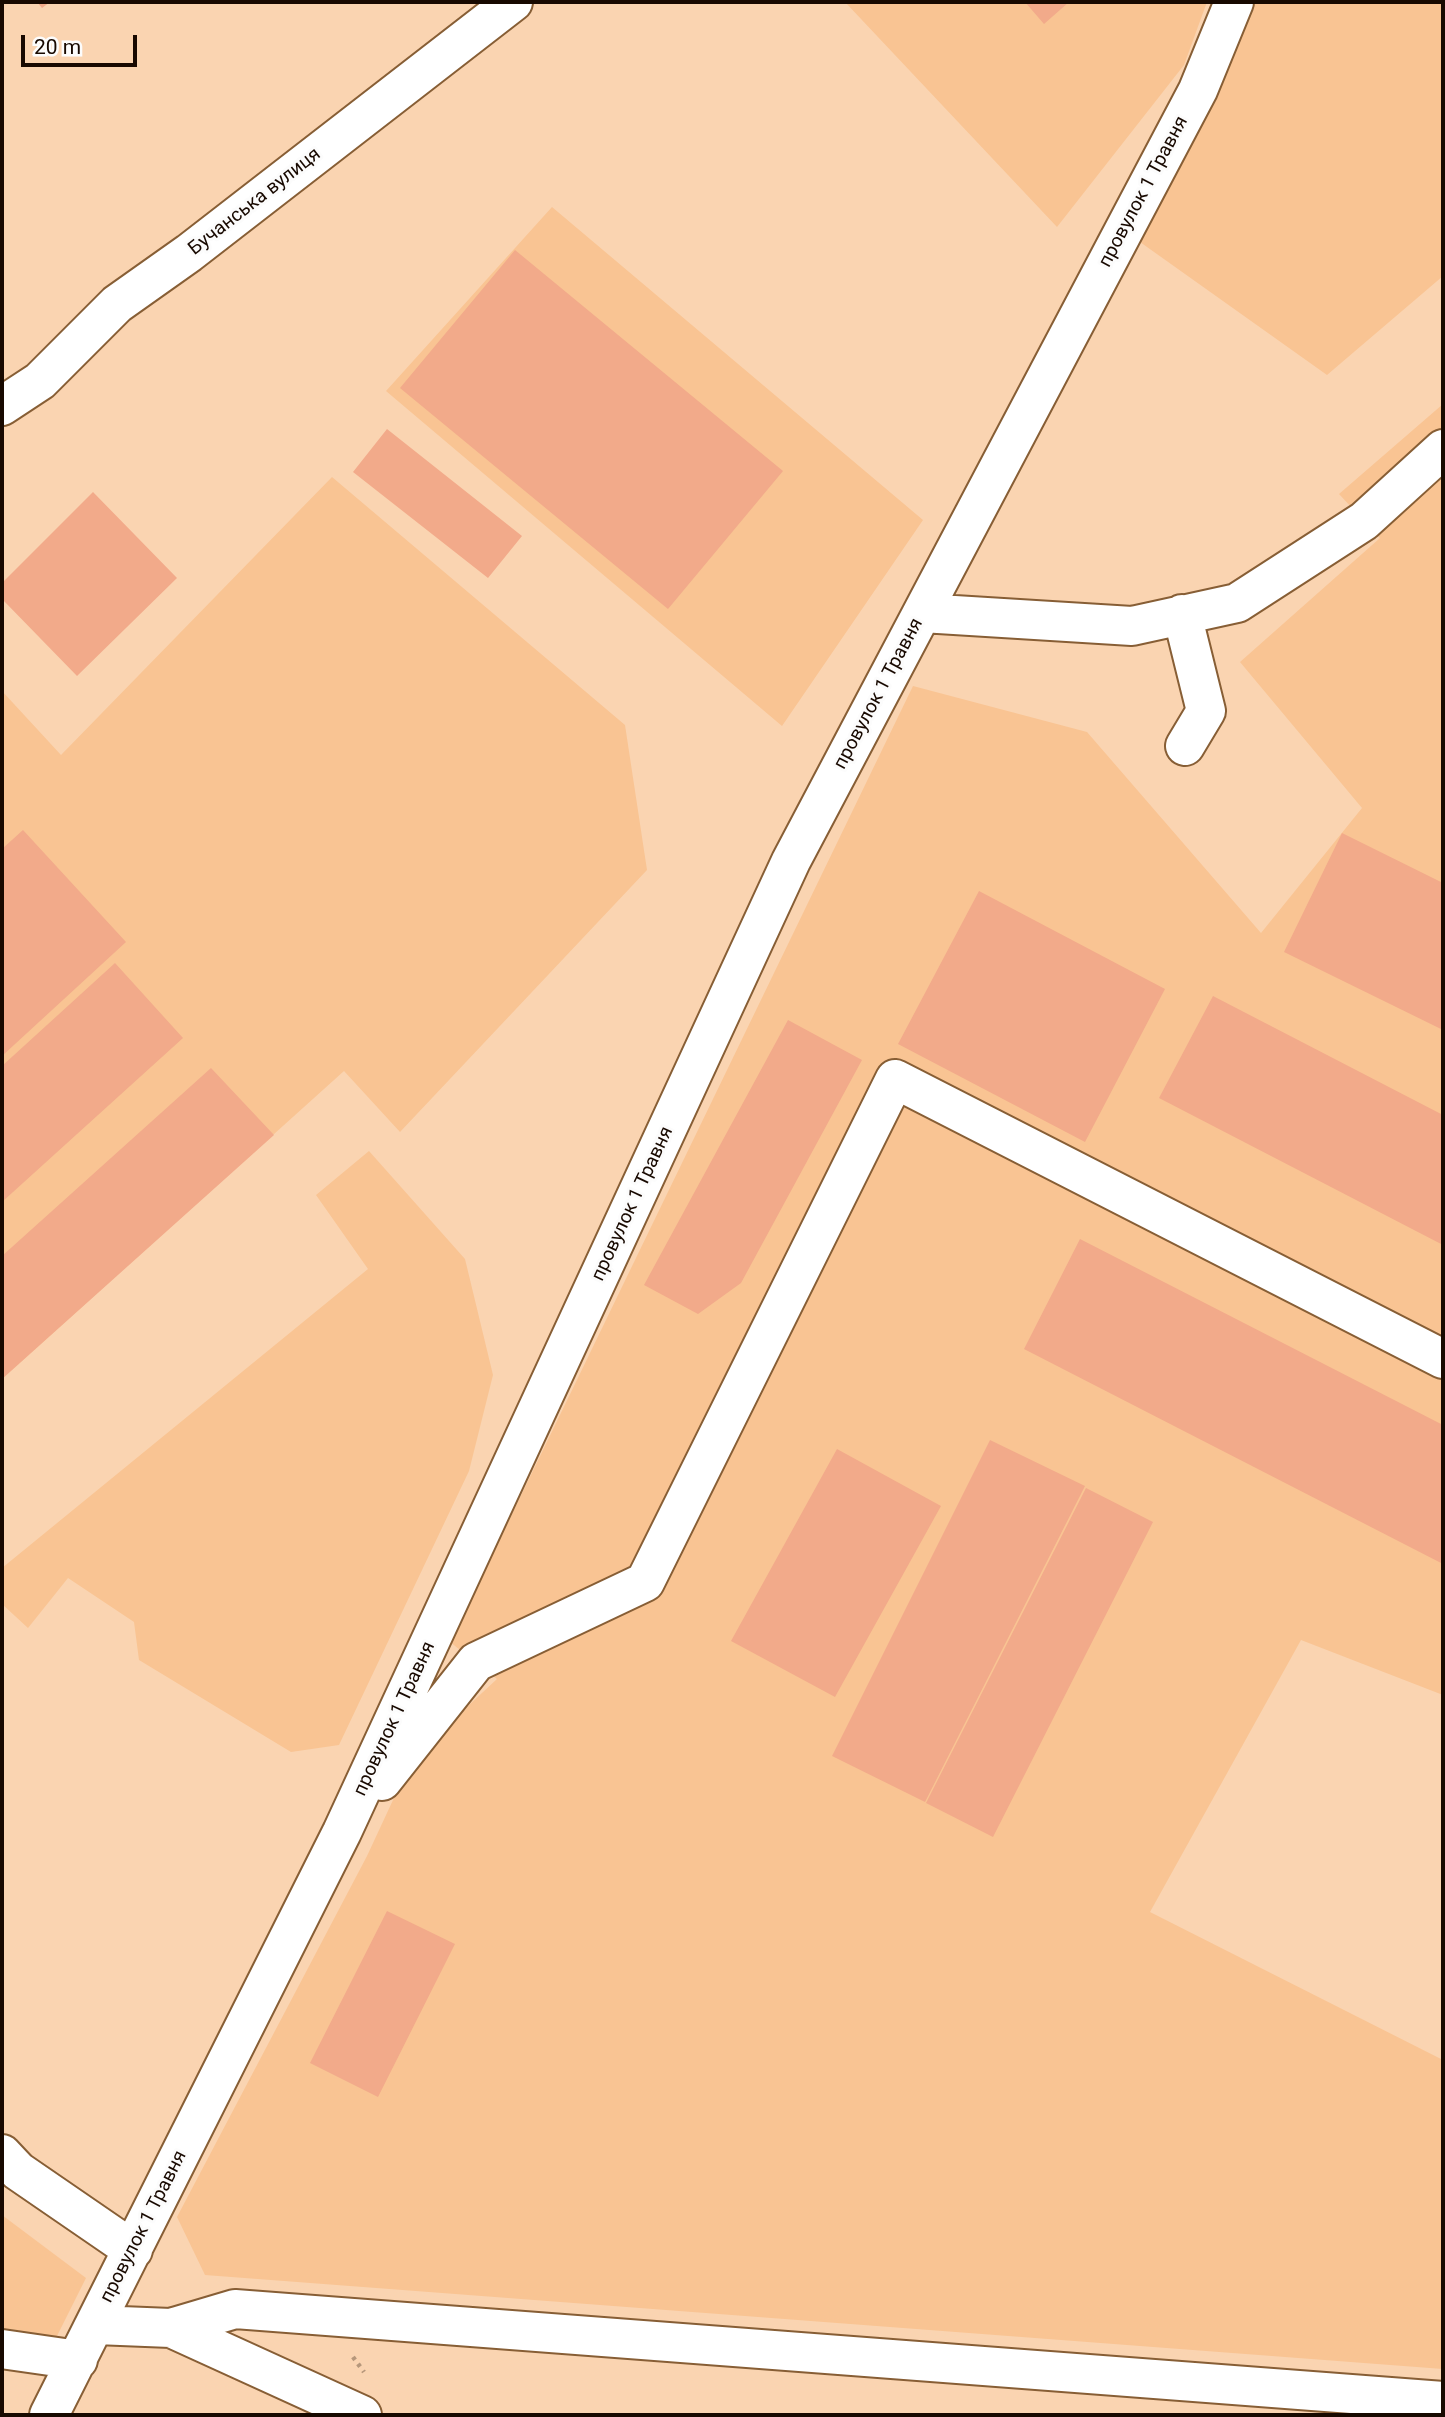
<!DOCTYPE html>
<meta charset="utf-8">
<style>
body{margin:0}
#map{position:relative;width:1445px;height:2417px;overflow:hidden;background:#fad4b1;font-family:Roboto,sans-serif}
canvas{display:block}
.frame{position:absolute;inset:0;border:4px solid #180900;pointer-events:none}
.scale{position:absolute;left:21px;top:35px;width:116px;height:32px;box-sizing:border-box;border:4px solid #180900;border-top:0;padding-left:9px;font-size:21px;line-height:24px;white-space:nowrap;color:#180900;-webkit-text-stroke:5px #fcfcfc;paint-order:stroke}
</style>
<div id="map">
<canvas width="1445" height="2417"></canvas>
<div class="frame"></div>
<div class="scale">20 m</div>
</div>
<script>
const ctx = document.querySelector('canvas').getContext('2d');
ctx.lineJoin = 'round';
function fillPath(path, color) {
  ctx.fillStyle = color;
  ctx.fill(path, 'evenodd');
}
function shape(rows) {
  const path = new Path2D();
  for (const r of rows) {
    path.moveTo(r[0], r[1]);
    for (let i = 2; i < r.length; i += 2) path.lineTo(r[i], r[i + 1]);
  }
  return path;
}
function trace(path, color, width, dash) {
  ctx.strokeStyle = color;
  ctx.lineWidth = width;
  ctx.lineCap = dash ? 'butt' : 'round';
  ctx.setLineDash(dash || []);
  ctx.stroke(path);
}
function write(font, color, halo, rows, align = 'center') {
  ctx.font = font + ' Roboto,sans-serif';
  ctx.lineWidth = 6;
  ctx.setLineDash([]);
  ctx.textBaseline = 'middle';
  ctx.strokeStyle = halo;
  ctx.fillStyle = color;
  for (const [text, x, y, turn = 0] of rows) {
    ctx.save();
    ctx.translate(x, y);
    ctx.rotate((+turn || 0) * Math.PI / 180);
    ctx.textAlign = isNaN(turn) ? turn : align;
    if (halo) ctx.strokeText(text, 0, 0);
    ctx.fillText(text, 0, 0);
    ctx.restore();
  }
}
const built = shape([
 [845,2,1207,2,1184,65,1057,227],
 [1248,2,1443,2,1443,276,1327,375,1140,242],
 [552,207,923,520,782,726,386,391],
 [1443,404,1443,1695,1301,1640,1150,1912,1443,2060,1443,2369,205,2275,177,2217,367,1856,413,1757,497,1679,450,1642,913,686,1087,732,1261,933,1362,808,1240,662,1380,538,1339,494],
 [332,477,625,725,647,870,400,1132,344,1071,2,1379,2,691,61,755],
 [369,1151,465,1259,493,1375,469,1471,339,1745,291,1752,139,1660,134,1622,68,1578,28,1628,2,1604,2,1568,368,1269,316,1195],
 [2,2215,86,2278,56,2338,2,2330]
]);
const building = shape([
 [37,2,50,2,42,8],
 [1025,2,1069,2,1044,24],
 [515,250,783,471,668,609,400,388],
 [387,429,522,536,488,578,353,472],
 [93,492,177,578,77,676,2,599,2,583],
 [23,830,126,942,2,1056,2,849],
 [1342,833,1443,883,1443,1030,1284,952],
 [979,891,1165,989,1085,1142,898,1044],
 [115,963,183,1038,2,1202,2,1066],
 [1213,996,1443,1115,1443,1245,1159,1098],
 [788,1020,862,1060,741,1283,698,1314,644,1285],
 [211,1068,274,1135,2,1379,2,1256],
 [1080,1239,1443,1425,1443,1564,1024,1349],
 [990,1440,1085,1486,925,1802,832,1756],
 [837,1449,941,1506,835,1697,731,1641],
 [1086,1488,1153,1522,993,1837,926,1803],
 [387,1911,455,1944,378,2097,310,2063]
]);
const path = shape([
 [353,2357,364,2372]
]);
const minor = shape([
 [2,406,40,381,117,304,189,253,513,2],
 [922,613,1132,626,1237,603,1364,521,1443,449],
 [1182,614,1206,711,1185,746],
 [382,1781,476,1662,645,1582,895,1079,1443,1359],
 [2,2154,18,2171,133,2250],
 [96,2325,171,2328,362,2415],
 [171,2328,235,2309,1443,2401],
 [2,2349,78,2360],
 [49,2415,342,1832,791,861,1198,90,1234,2]
]);
const streetNames = [
 ["провулок 1 Травня",1144,192,-62],
 ["Бучанська вулиця",255,202,-38],
 ["провулок 1 Травня",879,694,-62],
 ["провулок 1 Травня",633,1204,-65],
 ["провулок 1 Травня",395,1719,-65],
 ["провулок 1 Травня",144,2227,-63]
];
fillPath(built, '#f9c493');
fillPath(building, '#f2aa8a');
trace(minor, '#875e35', 42);
trace(path, '#b6977b', 4.5, [3.5, 5]);
trace(minor, '#fff', 38);
write('19px', '#180900', '#fcfcfc', streetNames);
</script>
